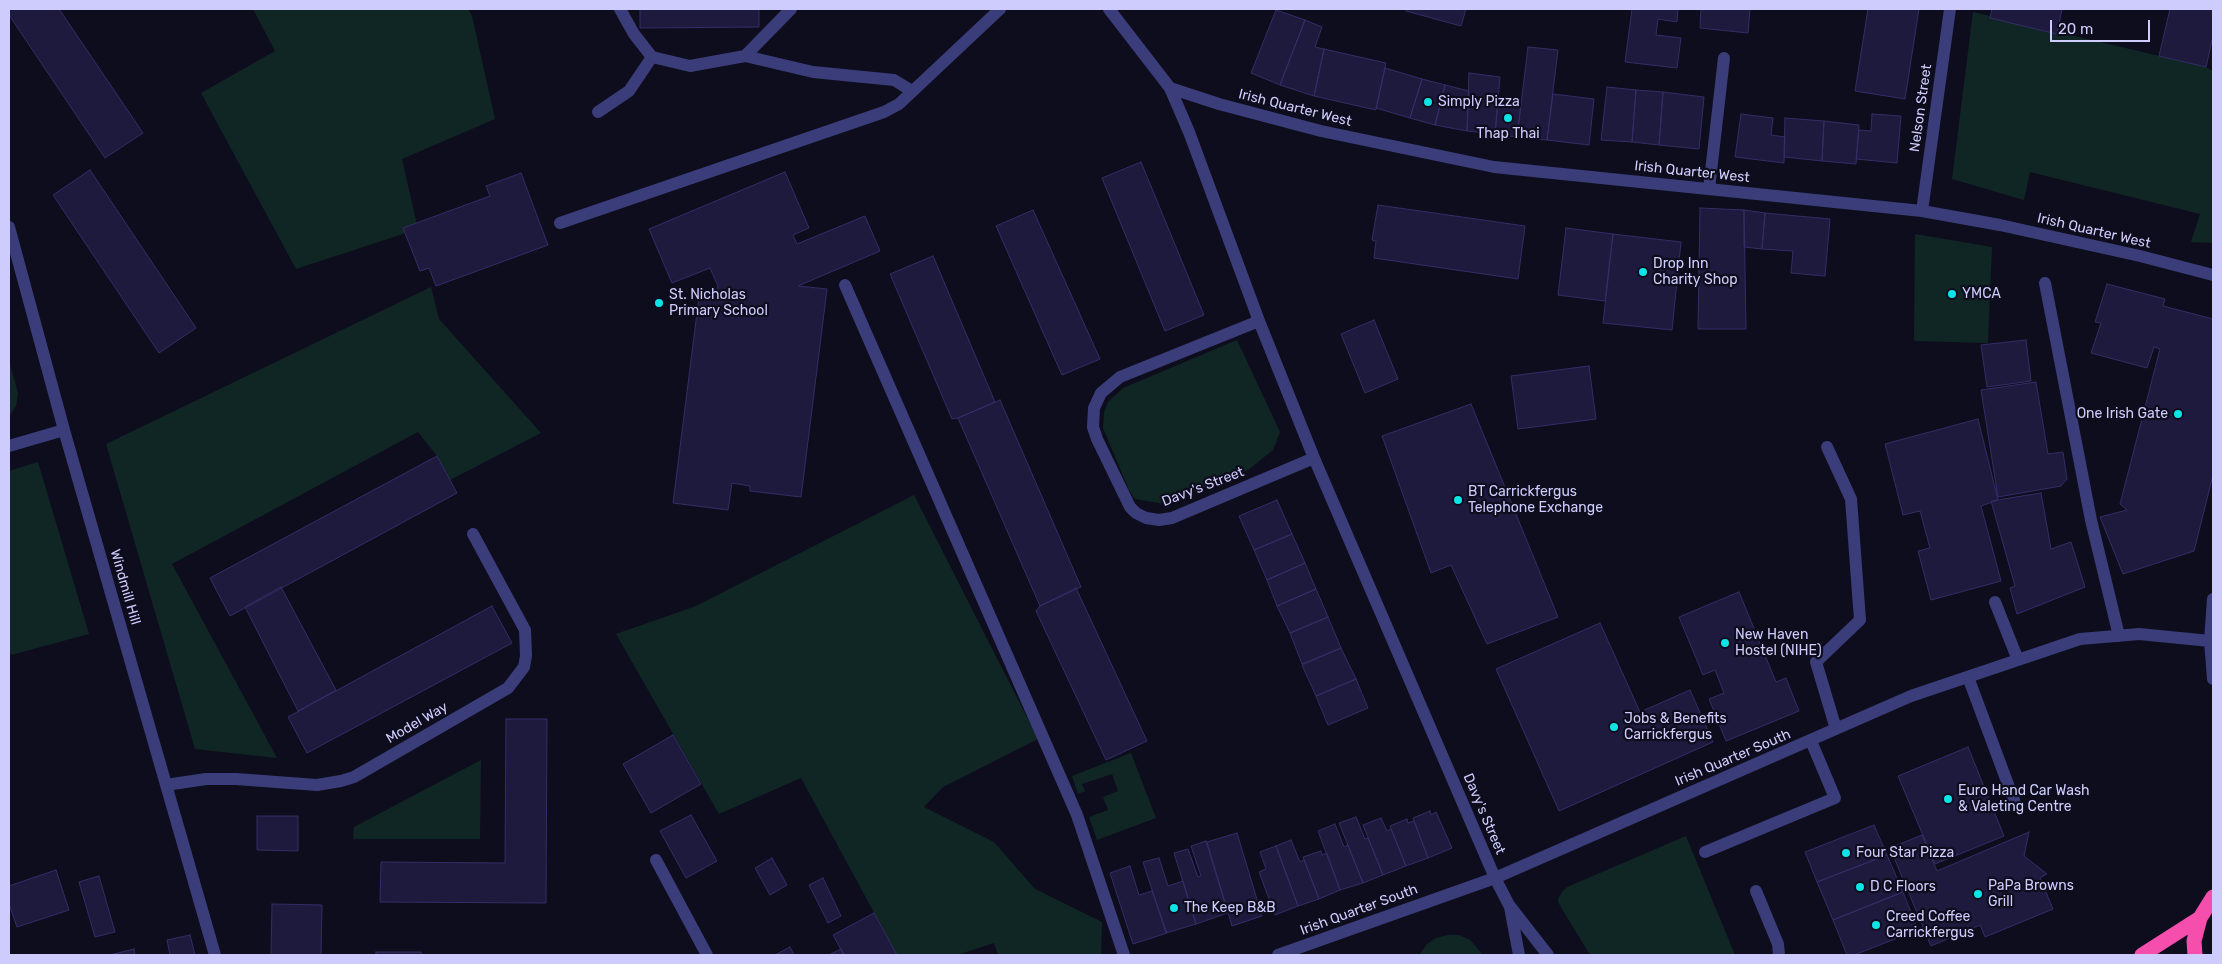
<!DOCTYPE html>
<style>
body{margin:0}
#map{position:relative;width:2222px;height:964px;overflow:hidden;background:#0e0d1d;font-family:Rubik,sans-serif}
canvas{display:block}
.frame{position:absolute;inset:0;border:10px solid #cdccfc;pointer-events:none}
.scale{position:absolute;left:2050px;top:20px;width:100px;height:22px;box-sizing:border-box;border:2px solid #cdccfc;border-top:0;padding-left:6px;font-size:15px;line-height:18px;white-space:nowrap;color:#cdccfc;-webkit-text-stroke:4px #0e0d1d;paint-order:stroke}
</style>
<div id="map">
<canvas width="2222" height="964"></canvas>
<div class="frame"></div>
<div class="scale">20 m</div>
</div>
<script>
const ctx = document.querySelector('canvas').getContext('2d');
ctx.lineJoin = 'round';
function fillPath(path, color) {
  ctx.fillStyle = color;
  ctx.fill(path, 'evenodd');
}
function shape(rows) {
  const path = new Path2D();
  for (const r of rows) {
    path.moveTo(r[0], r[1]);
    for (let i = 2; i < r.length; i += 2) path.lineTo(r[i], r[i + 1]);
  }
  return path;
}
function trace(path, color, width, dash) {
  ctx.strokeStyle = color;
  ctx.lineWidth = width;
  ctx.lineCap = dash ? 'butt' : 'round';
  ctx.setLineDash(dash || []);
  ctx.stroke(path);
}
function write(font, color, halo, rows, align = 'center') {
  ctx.font = font + ' Rubik,sans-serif';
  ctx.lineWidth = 4.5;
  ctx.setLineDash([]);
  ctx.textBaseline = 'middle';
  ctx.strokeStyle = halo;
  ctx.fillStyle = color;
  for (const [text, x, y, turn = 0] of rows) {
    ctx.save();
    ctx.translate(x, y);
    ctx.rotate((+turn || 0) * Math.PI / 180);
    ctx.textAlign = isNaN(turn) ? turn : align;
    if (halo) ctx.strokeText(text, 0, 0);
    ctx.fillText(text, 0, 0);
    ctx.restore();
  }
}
const green = shape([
 [253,9,468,9,472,16,495,119,402,159,418,229,296,269,201,93,275,51],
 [1973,12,2206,67,2213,71,2213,243,2191,242,2200,214,2030,172,2024,200,1952,179],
 [1915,234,1992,247,1988,343,1914,341],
 [431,287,439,319,541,433,450,480,437,456,418,432,172,564,277,758,195,749,106,444],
 [1237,340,1280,432,1273,450,1248,470,1164,504,1135,499,1129,490,1103,428,1104,413,1108,402,1123,388],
 [9,361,18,393,16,406,9,416],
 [38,462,89,634,11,655,9,648,9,471],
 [914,495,1038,739,943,787,924,807,994,842,1035,889,1102,922,1101,955,998,955,994,943,957,955,897,955,801,778,719,814,616,634,696,606],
 [1131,753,1156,818,1097,840,1089,817,1108,810,1103,797,1118,791,1112,774,1082,784,1085,791,1078,794,1072,776],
 [481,760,480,839,353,839,354,827],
 [1686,836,1735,955,1590,955,1559,904,1558,899,1562,892,1567,887],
 [1447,935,1459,935,1470,940,1483,955,1419,955,1427,944,1436,938]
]);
const building = shape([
 [9,9,59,9,143,133,105,158,9,15,9,9],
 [640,9,759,9,759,27,640,28,640,9],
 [1406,9,1466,9,1461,26,1406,11,1406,9],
 [1632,9,1678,9,1677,22,1658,19,1656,35,1681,38,1677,68,1625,62,1632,9],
 [1701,9,1750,9,1748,33,1700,28,1701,9],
 [1868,9,1919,9,1905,99,1855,91,1868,9],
 [1992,9,2062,9,2057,34,1990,18,1992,9],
 [2170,9,2213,9,2213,36,2206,67,2159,56,2170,9],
 [1276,10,1305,20,1280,85,1251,73,1276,10],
 [1305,20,1322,27,1315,47,1324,49,1314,96,1280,85,1305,20],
 [1528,47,1558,50,1547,140,1517,137,1528,47],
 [1324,49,1386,63,1376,110,1314,96,1324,49],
 [1385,68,1422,79,1410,118,1376,108,1385,68],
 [1469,73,1500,77,1495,134,1467,131,1469,73],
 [1422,79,1445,85,1435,125,1410,118,1422,79],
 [1445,85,1469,91,1467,131,1435,125,1445,85],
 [1607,87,1636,90,1632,142,1601,140,1607,87],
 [1636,90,1663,92,1659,145,1632,142,1636,90],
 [1663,92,1704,97,1699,149,1659,145,1663,92],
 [1553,94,1594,99,1589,145,1547,140,1553,94],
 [1498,101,1521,103,1517,137,1495,134,1498,101],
 [1741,114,1773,118,1771,135,1785,137,1784,163,1735,157,1741,114],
 [1872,114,1901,116,1897,163,1856,159,1859,130,1871,131,1872,114],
 [1785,118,1824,121,1822,161,1784,157,1785,118],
 [1824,121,1859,125,1856,164,1822,161,1824,121],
 [1141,162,1204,315,1165,331,1102,178,1141,162],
 [90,170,196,328,159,353,53,195,90,170],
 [785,172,809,228,793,235,797,244,865,216,880,251,798,286,827,289,801,497,750,491,750,486,732,483,728,510,673,503,699,297,716,299,718,286,710,268,672,283,649,229,785,172],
 [521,173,548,245,436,286,429,268,420,271,403,228,490,196,486,186,521,173],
 [1378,205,1525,226,1518,279,1374,258,1376,241,1372,240,1378,205],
 [1700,208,1744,210,1746,329,1698,329,1700,208],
 [1033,210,1100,359,1062,375,996,226,1033,210],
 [1744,210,1765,213,1762,249,1744,247,1744,210],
 [1765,213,1830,219,1825,276,1791,273,1793,251,1762,249,1765,213],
 [1566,228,1613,234,1605,301,1558,295,1566,228],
 [1613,234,1681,242,1672,330,1603,323,1613,234],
 [933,256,995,402,958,418,952,419,890,274,933,256],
 [2107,284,2165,299,2163,306,2213,319,2213,475,2194,551,2123,574,2100,517,2127,510,2120,504,2160,349,2154,347,2147,368,2091,353,2101,323,2095,322,2107,284],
 [1374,320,1398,379,1365,393,1341,334,1374,320],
 [2026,340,2031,381,1987,387,1981,345,2026,340],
 [1589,366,1596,419,1518,429,1511,376,1589,366],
 [2036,382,2048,454,2063,452,2067,479,2061,486,1998,497,1981,390,2036,382],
 [1000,400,1081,587,1040,606,958,418,1000,400],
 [1471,404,1558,617,1487,644,1451,565,1431,573,1382,436,1471,404],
 [1978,419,1998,500,1981,506,2001,581,1931,600,1918,551,1930,548,1920,511,1903,515,1885,444,1978,419],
 [437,456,457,493,230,616,210,578,437,456],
 [2041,493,2051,549,2071,542,2085,587,2017,614,2010,588,2015,586,1991,501,2041,493],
 [1277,500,1292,534,1254,550,1239,516,1277,500],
 [1292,534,1305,563,1267,580,1254,550,1292,534],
 [1305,563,1316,589,1277,606,1267,580,1305,563],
 [281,587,336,690,298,711,245,607,281,587],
 [1076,588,1147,741,1106,760,1036,611,1040,606,1076,588],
 [1316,589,1328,617,1290,633,1277,606,1316,589],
 [1739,592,1776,682,1786,678,1799,711,1726,741,1709,699,1724,693,1715,670,1703,675,1679,617,1739,592],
 [492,606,512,643,307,753,288,717,492,606],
 [1328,617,1341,648,1302,664,1290,633,1328,617],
 [1600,623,1640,712,1690,690,1713,742,1559,811,1496,669,1600,623],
 [1341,648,1356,679,1316,696,1302,665,1341,648],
 [1356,679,1368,708,1328,725,1316,696,1356,679],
 [506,719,547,719,546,903,380,902,381,862,505,863,506,719],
 [673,735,701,784,651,813,623,764,673,735],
 [1968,747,2004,836,1935,864,1898,776,1968,747],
 [1430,811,1431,815,1436,812,1452,848,1428,858,1413,818,1430,811],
 [691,815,717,861,686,878,660,831,691,815],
 [257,816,298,816,298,851,257,850,257,816],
 [1356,817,1365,839,1368,838,1383,875,1363,883,1339,823,1356,817],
 [1381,818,1387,831,1391,829,1406,866,1383,875,1363,825,1381,818],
 [1407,819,1408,823,1414,821,1428,858,1406,866,1390,826,1407,819],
 [1335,824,1344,847,1348,845,1363,883,1340,890,1318,831,1335,824],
 [1874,825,1887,855,1817,882,1805,852,1874,825],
 [2029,832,2024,856,2047,874,2040,878,2053,909,1985,937,1980,925,1931,946,1890,848,1922,835,1937,871,2029,832],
 [1237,833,1262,916,1232,926,1207,842,1237,833],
 [1291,840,1300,862,1304,860,1319,899,1298,906,1276,846,1291,840],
 [1206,841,1228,913,1196,924,1174,853,1188,849,1198,877,1201,876,1191,846,1206,841],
 [1276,846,1298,906,1275,915,1259,872,1266,869,1260,852,1276,846],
 [1321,851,1322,855,1327,853,1340,890,1319,899,1303,857,1321,851],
 [1887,855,1903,892,1833,920,1817,882,1887,855],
 [772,858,787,885,770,895,755,868,772,858],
 [1159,858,1168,886,1183,881,1196,924,1166,933,1143,862,1159,858],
 [1130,866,1139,895,1152,891,1167,933,1133,944,1110,873,1130,866],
 [56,870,69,910,17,927,9,904,9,886,56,870],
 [99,876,115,932,95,937,79,882,99,876],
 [823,878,841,916,828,923,809,885,823,878],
 [1903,892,1918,930,1854,955,1847,955,1833,920,1903,892],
 [272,904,322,905,321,955,271,955,272,904],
 [874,913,897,955,844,955,833,935,874,913],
 [190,935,195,955,170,955,167,940,190,935],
 [790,947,794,955,775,955,790,947],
 [134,949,135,955,110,955,134,949],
 [841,949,844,955,829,955,841,949],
 [376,952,421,952,421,955,376,955,376,952]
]);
const minor = shape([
 [620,9,634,34,652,57,690,66,745,56,813,72,894,80,912,91],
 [1109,9,1170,88,1189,132,1259,321,1314,458,1495,878,1509,905,1548,955],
 [745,56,791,9],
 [1170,88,1219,104,1321,131,1494,167,1922,211,2000,225,2140,256,2213,275],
 [598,112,629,91,652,57],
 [1709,189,1724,58],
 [1922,211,1950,9],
 [560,223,884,112,899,104,1000,9],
 [9,227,64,430,215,955],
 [2045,283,2091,520,2119,636],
 [845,285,1077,815,1124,955],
 [1259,321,1120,377,1101,393,1094,408,1093,427,1097,439,1130,507,1136,513,1146,518,1159,520,1172,518,1314,458],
 [9,446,64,430],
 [1827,447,1851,499,1860,620,1816,662,1836,729],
 [2213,599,2210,641,2213,679],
 [1995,602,2018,660],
 [1968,677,2015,803],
 [166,785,206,779,236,779,317,785,341,781,354,777,508,688,524,667,526,656,525,630,473,534],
 [1705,852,1835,798,1811,741],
 [656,860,707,955],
 [1756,891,1778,944,1779,955],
 [1510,907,1519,955],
 [1278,955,1495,878,1911,696,2080,639,2139,634,2210,641]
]);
const highway = shape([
 [2142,955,2200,918],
 [2195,955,2194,941,2200,918,2213,897]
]);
const markers = [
 [1428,102,5,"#0de4e7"],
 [1508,118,5,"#0de4e7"],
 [1643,272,5,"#0de4e7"],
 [1952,294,5,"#0de4e7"],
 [659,303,5,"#0de4e7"],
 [2178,414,5,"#0de4e7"],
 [1458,500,5,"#0de4e7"],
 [1725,643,5,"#0de4e7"],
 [1614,727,5,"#0de4e7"],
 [1948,799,5,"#0de4e7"],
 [1846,853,5,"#0de4e7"],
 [1860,887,5,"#0de4e7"],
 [1978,894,5,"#0de4e7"],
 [1174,908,5,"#0de4e7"],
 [1876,925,5,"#0de4e7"]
];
const poiNames = [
 ["Simply Pizza",1438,102],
 ["Thap Thai",1508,134,"center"],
 ["Drop Inn",1653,264],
 ["Charity Shop",1653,280],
 ["YMCA",1962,294],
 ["St. Nicholas",669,295],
 ["Primary School",669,311],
 ["One Irish Gate",2168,414,"right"],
 ["BT Carrickfergus",1468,492],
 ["Telephone Exchange",1468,508],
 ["New Haven",1735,635],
 ["Hostel (NIHE)",1735,651],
 ["Jobs & Benefits",1624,719],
 ["Carrickfergus",1624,735],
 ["Euro Hand Car Wash",1958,791],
 ["& Valeting Centre",1958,807],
 ["Four Star Pizza",1856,853],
 ["PaPa Browns",1988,886],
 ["Grill",1988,902],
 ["D C Floors",1870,887],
 ["The Keep B&B",1184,908],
 ["Creed Coffee",1886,917],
 ["Carrickfergus",1886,933]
];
const streetNames = [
 ["Irish Quarter West",1295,108,14],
 ["Nelson Street",1921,108,-82],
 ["Irish Quarter West",1692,172,6],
 ["Irish Quarter West",2094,231,13],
 ["Davy's Street",1203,487,-21],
 ["Windmill Hill",125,587,74],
 ["Model Way",417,723,-30],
 ["Irish Quarter South",1733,758,-23],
 ["Davy's Street",1484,814,67],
 ["Irish Quarter South",1359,910,-20]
];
fillPath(green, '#102624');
fillPath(building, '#1e1a3d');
trace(building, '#342d67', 1);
trace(minor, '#3a3d79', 12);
trace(highway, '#f54ead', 15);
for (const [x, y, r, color] of markers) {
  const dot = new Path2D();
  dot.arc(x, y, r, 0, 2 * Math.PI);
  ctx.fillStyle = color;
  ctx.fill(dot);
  trace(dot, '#0e0d1d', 2);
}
write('14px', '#cdccfc', '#0e0d1d', poiNames, 'left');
write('14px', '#cdccfc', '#0e0d1d', streetNames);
</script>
